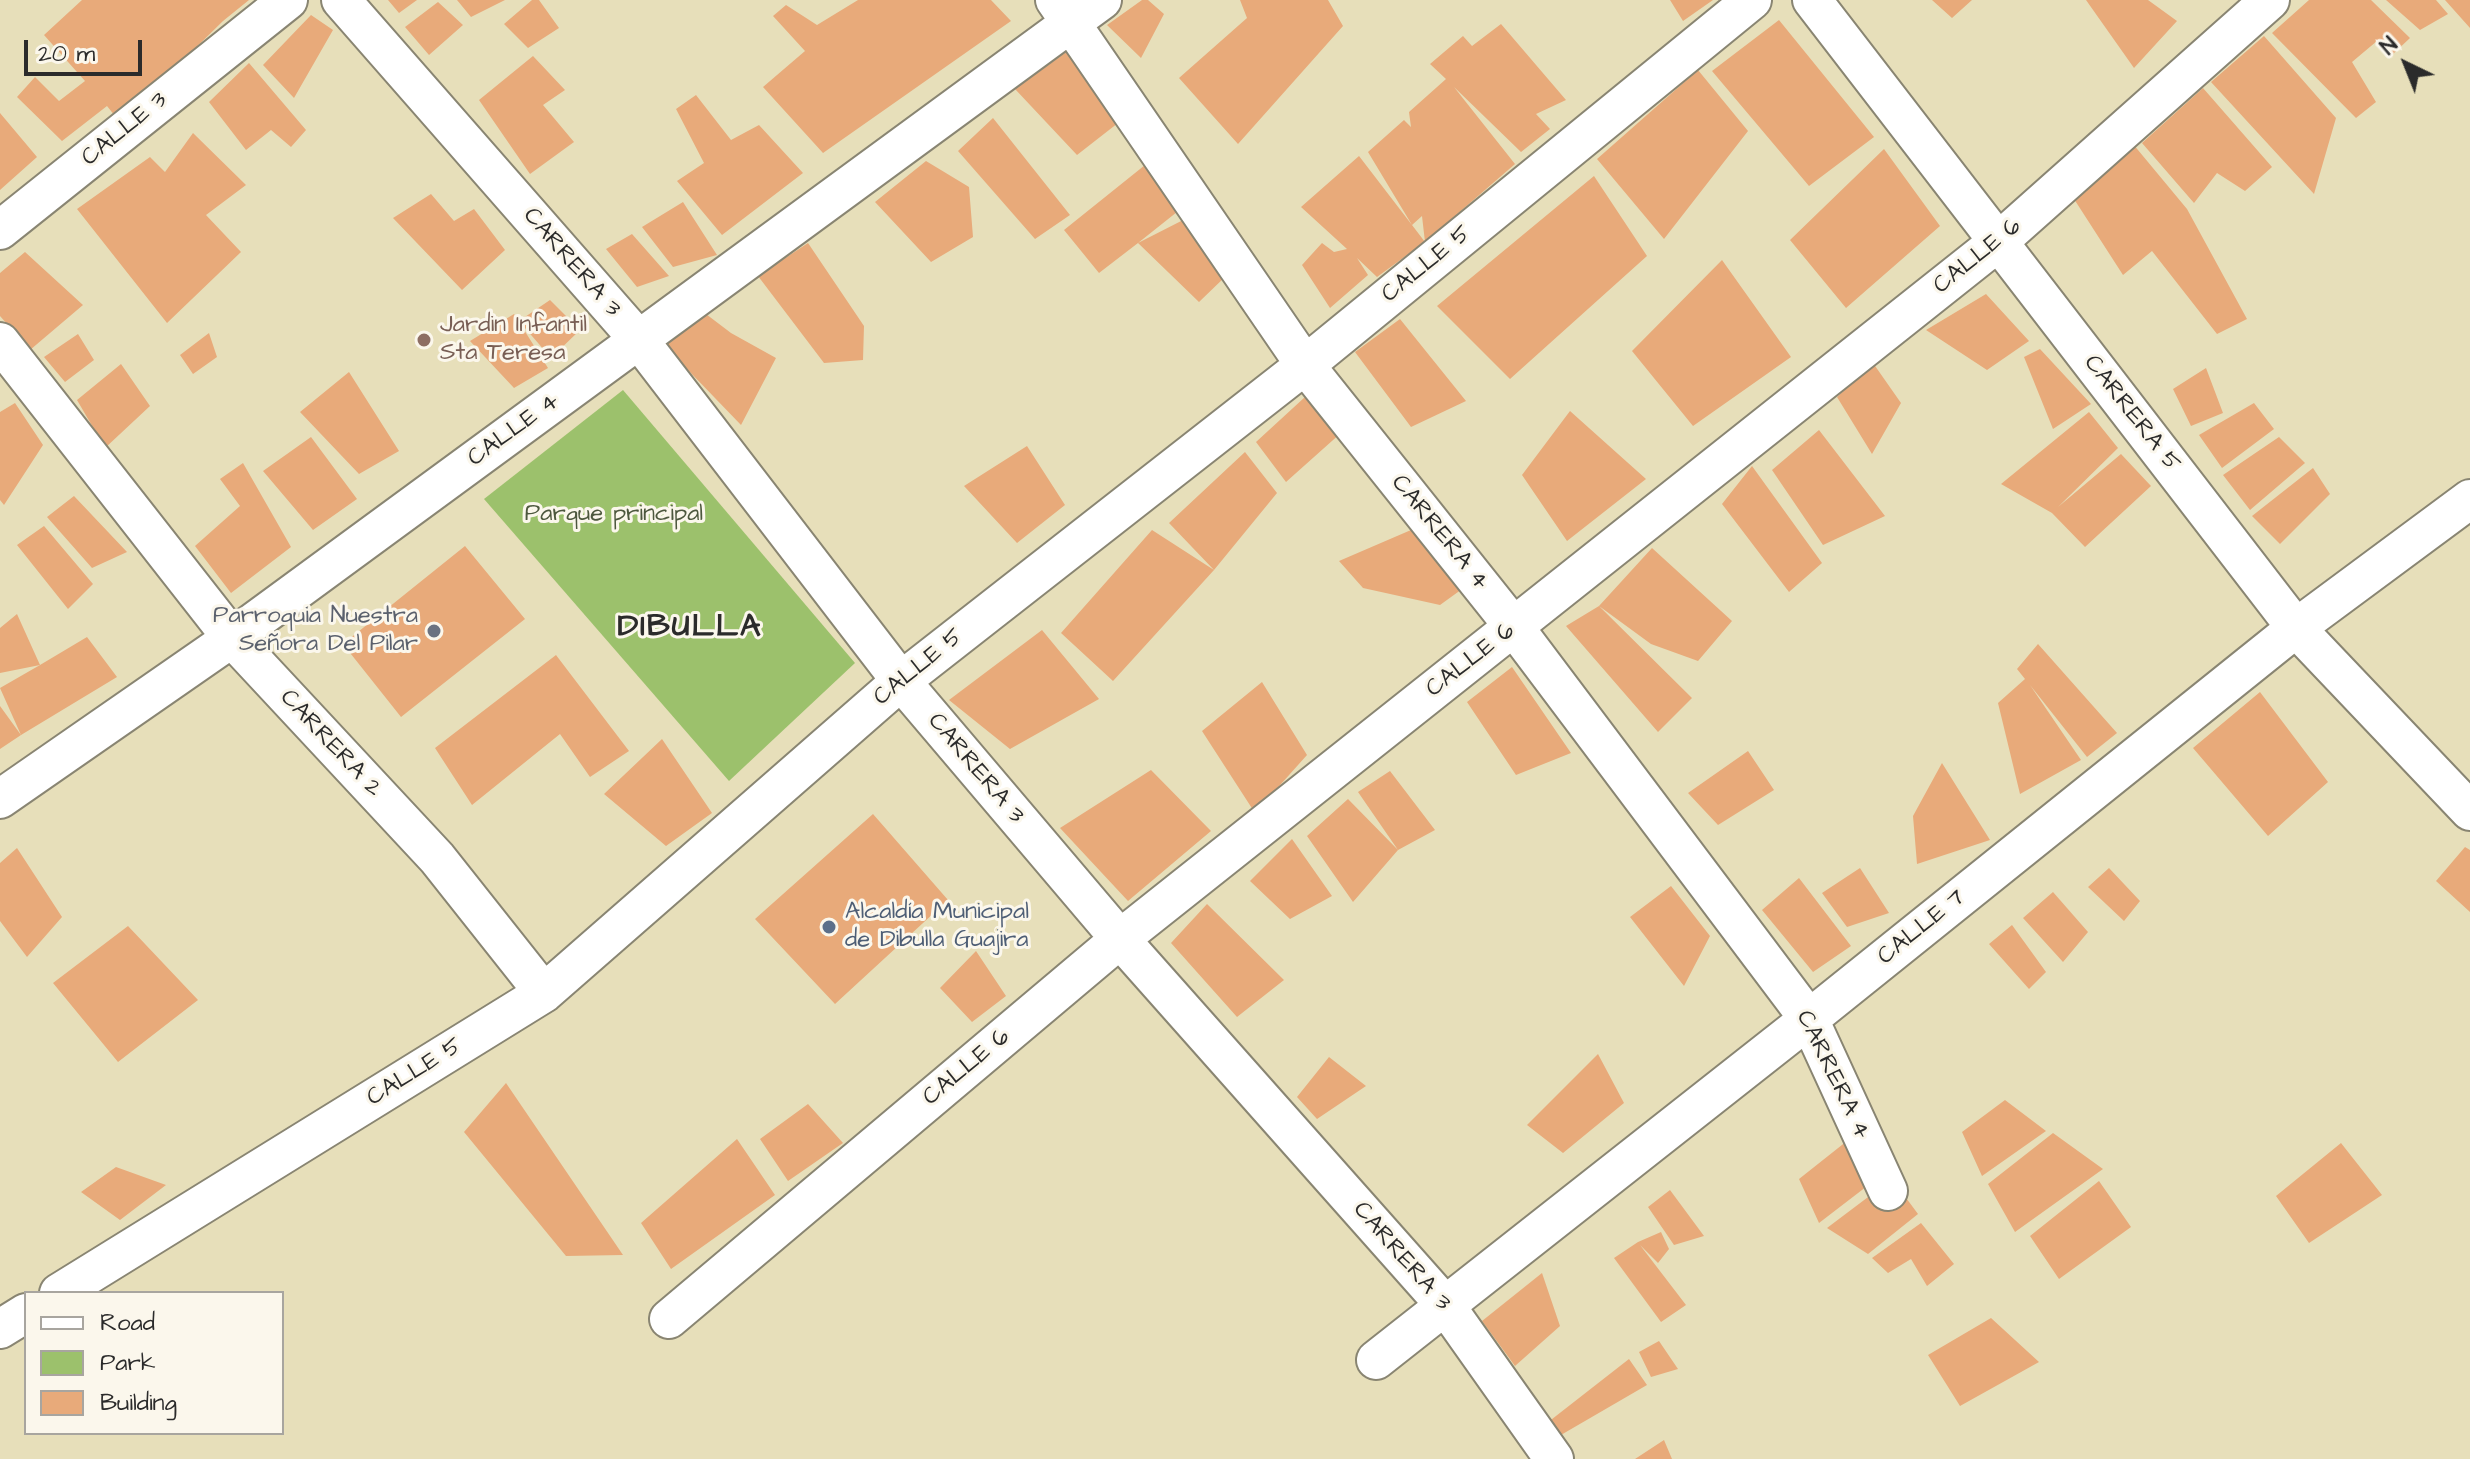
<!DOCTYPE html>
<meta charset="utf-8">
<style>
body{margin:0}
#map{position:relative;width:2470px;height:1459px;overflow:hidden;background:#e7dfba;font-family:"Architects Daughter",sans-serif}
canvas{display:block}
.legend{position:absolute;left:24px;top:1291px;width:260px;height:144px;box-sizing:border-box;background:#fbf7ec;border:2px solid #a8a59f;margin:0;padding:10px 14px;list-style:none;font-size:24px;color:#2b2b2b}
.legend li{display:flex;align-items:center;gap:16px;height:40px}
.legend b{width:40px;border:2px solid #a8a59f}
.north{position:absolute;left:2366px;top:24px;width:80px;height:80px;-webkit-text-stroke:6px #fbf7ec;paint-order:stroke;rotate:317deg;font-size:22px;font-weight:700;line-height:32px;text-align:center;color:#2b2b2b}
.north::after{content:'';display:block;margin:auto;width:28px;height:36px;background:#2b2b2b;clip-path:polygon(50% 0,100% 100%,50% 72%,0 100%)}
.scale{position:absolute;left:24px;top:40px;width:118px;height:36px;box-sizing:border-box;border:4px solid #2b2b2b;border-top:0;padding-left:10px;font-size:24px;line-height:28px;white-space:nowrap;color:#2b2b2b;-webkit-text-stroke:6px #fbf7ec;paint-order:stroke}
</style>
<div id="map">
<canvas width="2470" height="1459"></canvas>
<ul class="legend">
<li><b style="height:10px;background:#fff"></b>Road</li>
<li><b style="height:22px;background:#9cc16c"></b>Park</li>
<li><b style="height:22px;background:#e8aa7a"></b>Building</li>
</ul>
<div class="north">N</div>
<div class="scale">20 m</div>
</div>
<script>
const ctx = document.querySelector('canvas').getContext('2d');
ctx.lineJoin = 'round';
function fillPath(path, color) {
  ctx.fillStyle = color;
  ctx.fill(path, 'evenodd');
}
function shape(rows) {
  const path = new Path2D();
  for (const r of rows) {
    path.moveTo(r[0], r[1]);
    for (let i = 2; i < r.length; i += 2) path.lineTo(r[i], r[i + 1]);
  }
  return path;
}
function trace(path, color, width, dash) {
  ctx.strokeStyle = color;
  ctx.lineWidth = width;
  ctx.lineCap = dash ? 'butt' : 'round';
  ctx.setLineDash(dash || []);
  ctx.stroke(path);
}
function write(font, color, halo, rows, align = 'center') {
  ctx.font = font + ' "Architects Daughter",sans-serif';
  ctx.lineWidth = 6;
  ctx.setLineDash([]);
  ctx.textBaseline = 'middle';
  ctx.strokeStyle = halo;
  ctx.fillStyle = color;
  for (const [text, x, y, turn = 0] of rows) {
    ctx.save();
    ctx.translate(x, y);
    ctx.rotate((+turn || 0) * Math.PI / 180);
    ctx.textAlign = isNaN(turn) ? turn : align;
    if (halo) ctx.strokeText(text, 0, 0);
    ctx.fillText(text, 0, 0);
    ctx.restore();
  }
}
const green = shape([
 [623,390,855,663,729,781,484,499]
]);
const building = shape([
 [82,0,249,0,223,21,174,69,115,116,107,106,62,141,17,97,35,77,59,101,85,81,44,35],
 [388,0,417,0,399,13],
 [457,0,505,0,471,17],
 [532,0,539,0,559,28,528,48,504,24],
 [858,0,991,0,1011,21,823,153,763,87,805,51,773,16,786,5,817,25],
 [1142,0,1148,0,1164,14,1141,58,1107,25],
 [1240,0,1328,0,1343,26,1238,144,1179,78,1247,18],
 [1670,0,1713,0,1683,21],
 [1932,0,1972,0,1952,18],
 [2086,0,2148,0,2177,21,2134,68],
 [2309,0,2371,0,2410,38,2393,54,2377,41,2352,62,2376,102,2356,118,2272,33],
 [2386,0,2436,0,2448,14,2420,30],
 [2445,0,2470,0,2470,28],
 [438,2,463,25,429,55,405,27],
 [311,15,333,30,294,98,263,65],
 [1779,20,1874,137,1809,186,1712,71],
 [1501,24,1566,100,1536,114,1550,129,1521,152,1454,87,1515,164,1425,242,1377,277,1357,258,1368,275,1330,308,1302,265,1322,243,1334,252,1347,249,1301,207,1359,156,1412,225,1425,242,1422,216,1412,225,1368,152,1404,120,1411,127,1409,112,1446,79,1430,64,1463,36,1472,46],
 [2264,36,2336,118,2314,194,2211,82],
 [1069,50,1118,123,1077,155,1015,89],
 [533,56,565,90,543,105,574,142,530,174,479,100],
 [249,63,306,130,291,147,271,130,246,150,209,102],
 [1698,70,1748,131,1664,239,1597,159],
 [2203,88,2272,167,2245,191,2217,173,2194,203,2142,143],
 [696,95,731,140,759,125,803,173,722,235,677,181,704,163,676,109],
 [0,113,37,157,0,190],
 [993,118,1070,215,1035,239,958,151],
 [193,133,246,185,206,215,241,252,167,323,77,209,150,157,165,172],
 [2133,144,2187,209,2247,319,2217,334,2152,251,2123,275,2074,199],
 [1884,149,1940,226,1846,308,1790,240],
 [926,161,969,187,973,237,931,262,875,202],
 [1150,161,1182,208,1138,243,1189,217,1226,276,1199,302,1138,243,1099,273,1064,230],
 [1594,176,1647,256,1510,379,1437,306],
 [431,194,454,221,474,209,505,250,462,290,393,218],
 [683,202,717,255,673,267,642,227],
 [632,234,669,276,637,287,606,249],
 [808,243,864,326,863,360,824,363,758,276],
 [25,252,83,305,30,350,0,316,0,273],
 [1722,260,1791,357,1693,426,1632,351],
 [1986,294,2029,341,1987,370,1926,330],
 [550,300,580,330,551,358,519,321],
 [702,311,731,333,776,358,741,425,661,342],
 [514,314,548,368,514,388,470,341],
 [1400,319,1466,401,1411,427,1355,352],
 [209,333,217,357,193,374,180,355],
 [78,334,94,360,65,382,44,357],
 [2040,349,2091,404,2053,429,2024,357],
 [1873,363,1901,403,1872,454,1837,397],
 [121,364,150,406,105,448,77,400],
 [2206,368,2223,413,2191,426,2173,389],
 [349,372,399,451,359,474,300,412],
 [1305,397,1351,424,1286,482,1256,442],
 [15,403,43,445,4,505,0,500,0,412],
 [2254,403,2274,429,2222,468,2199,435],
 [1570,411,1646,479,1567,541,1522,475],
 [2089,412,2118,448,2058,507,2121,454,2151,486,2085,547,2052,513,2001,484],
 [1819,430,1885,516,1823,545,1772,470],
 [311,437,357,499,313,530,263,471],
 [2279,437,2305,463,2250,510,2223,475],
 [1027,446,1065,505,1017,543,964,486],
 [1245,452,1277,493,1214,570,1113,681,1061,633,1152,530,1214,570,1169,523],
 [243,463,291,547,231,593,195,546,240,506,220,479],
 [1752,466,1822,563,1789,592,1722,504],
 [2313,468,2330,494,2280,544,2252,516],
 [74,496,127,552,92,568,47,517],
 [44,526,93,584,68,609,17,545],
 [1411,530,1476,579,1440,605,1363,588,1339,561],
 [465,546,525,619,401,717,343,644],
 [1652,548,1732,621,1698,661,1651,644,1599,606],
 [1599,606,1692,698,1658,732,1566,626],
 [17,614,40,665,87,637,117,677,21,735,0,688,40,665,0,673,0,628],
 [1042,630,1099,699,1010,749,949,700],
 [2038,644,2117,733,2087,757,2030,685,2081,760,2020,794,1998,703,2025,679,2017,669],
 [556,655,629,751,590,777,560,734,472,805,435,748],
 [1512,667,1571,753,1516,775,1467,702],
 [1262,682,1307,755,1255,813,1202,731],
 [2260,692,2328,782,2268,836,2193,748],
 [0,706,21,735,0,749],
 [662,739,712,813,666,846,604,794],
 [1748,751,1774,790,1718,825,1688,793],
 [1942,763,1990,840,1917,864,1913,816],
 [1151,770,1211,831,1128,901,1060,828],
 [1390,771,1435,830,1398,850,1358,792],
 [1348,799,1398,850,1353,902,1307,836],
 [873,814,948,900,835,1004,755,919],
 [1292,839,1332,896,1290,919,1250,881],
 [2465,847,2470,850,2470,912,2436,881],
 [17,848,62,917,27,957,0,921,0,863],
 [1860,868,1889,913,1847,927,1822,893],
 [2109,868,2140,901,2124,921,2088,887],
 [1799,878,1851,946,1813,972,1762,910],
 [1671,886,1710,936,1684,986,1630,917],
 [2053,892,2088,932,2063,962,2023,918],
 [1207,904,1284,980,1237,1017,1171,943],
 [2012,925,2046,972,2029,989,1989,944],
 [128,926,198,1000,118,1062,53,983],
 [976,951,1006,996,972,1022,940,988],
 [1598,1054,1624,1103,1563,1153,1527,1125],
 [1329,1057,1366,1086,1317,1119,1297,1097],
 [506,1083,623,1255,566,1256,464,1132],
 [2005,1100,2046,1131,1982,1176,1962,1132],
 [808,1104,843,1143,788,1181,760,1139],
 [2053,1133,2103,1169,2015,1232,1988,1184],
 [1852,1137,1875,1180,1819,1223,1799,1179],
 [737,1139,775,1195,671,1269,641,1223],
 [2341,1143,2382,1195,2309,1243,2276,1196],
 [116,1167,166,1185,120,1220,81,1192],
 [1892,1179,1918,1214,1868,1254,1827,1228],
 [2099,1181,2131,1227,2059,1279,2030,1236],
 [1670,1190,1704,1236,1674,1245,1648,1207],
 [1921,1223,1954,1264,1927,1286,1911,1259,1888,1273,1872,1258],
 [1661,1232,1669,1249,1658,1263,1640,1245,1686,1305,1661,1322,1614,1258,1638,1242],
 [1542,1273,1560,1326,1515,1366,1482,1321],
 [1991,1318,2039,1362,1960,1406,1928,1355],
 [1659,1341,1678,1369,1651,1377,1639,1352],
 [1629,1359,1647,1385,1554,1439,1547,1423],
 [1664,1440,1672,1459,1635,1459]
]);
const street = shape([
 [341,0,639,340,901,681,1120,939,1445,1305,1554,1459],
 [1055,0,1305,365,1514,627,1809,1019,1888,1191],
 [1812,0,2296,628,2470,811],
 [0,230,288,0],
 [0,342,232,638,437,858,544,993],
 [0,799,232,638,1102,0],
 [59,1293,544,993,901,681,1305,365,1752,0],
 [669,1319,1120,939,1998,242,2270,0],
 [0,1329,26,1313],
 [1376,1360,1809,1019,2296,628,2470,499]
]);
const markers = [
 [424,340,8,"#8d6e63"],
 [434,631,8,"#6b7280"],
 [829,927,8,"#5c6f8a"]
];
const streetNames = [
 ["CALLE 3",125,130,-39],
 ["CALLE 6",1978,257,-39],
 ["CARRERA 3",571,263,49],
 ["CALLE 5",1427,265,-39],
 ["CARRERA 5",2131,414,52],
 ["CALLE 4",514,431,-36],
 ["CARRERA 4",1439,533,51],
 ["CALLE 6",1471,661,-38],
 ["CALLE 5",919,668,-39],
 ["CARRERA 2",330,744,47],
 ["CARRERA 3",975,769,50],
 ["CALLE 7",1922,928,-39],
 ["CALLE 6",967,1068,-40],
 ["CALLE 5",415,1073,-32],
 ["CARRERA 4",1832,1075,64],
 ["CARRERA 3",1401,1257,49]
];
const educationNames = [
 ["Jardin Infantil",440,326],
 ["Sta Teresa",440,354]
];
const parkNames = [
 ["Parque principal",614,515]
];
const worshipNames = [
 ["Parroquia Nuestra",418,617],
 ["Señora Del Pilar",418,645]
];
const serviceNames = [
 ["Alcaldía Municipal",845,913],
 ["de Dibulla Guajira",845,941]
];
const districtNames = [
 ["DIBULLA",690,628]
];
fillPath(green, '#9cc16c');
fillPath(building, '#e8aa7a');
trace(street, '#898572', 42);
trace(street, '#fff', 38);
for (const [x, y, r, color] of markers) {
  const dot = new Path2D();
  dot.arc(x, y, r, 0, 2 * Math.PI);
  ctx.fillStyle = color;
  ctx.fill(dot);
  trace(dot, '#fbf7ec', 3);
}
write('24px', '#2b2b2b', '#fbf7ec', streetNames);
write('24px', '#785e54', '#fbf7ec', educationNames, 'left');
write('24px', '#4d583e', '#fbf7ec', parkNames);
write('24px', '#5b616d', '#fbf7ec', worshipNames, 'right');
write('24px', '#4e5e75', '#fbf7ec', serviceNames, 'left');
ctx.letterSpacing = '2px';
write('bold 32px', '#2b2b2b', '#fbf7ec', districtNames);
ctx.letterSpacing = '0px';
</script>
